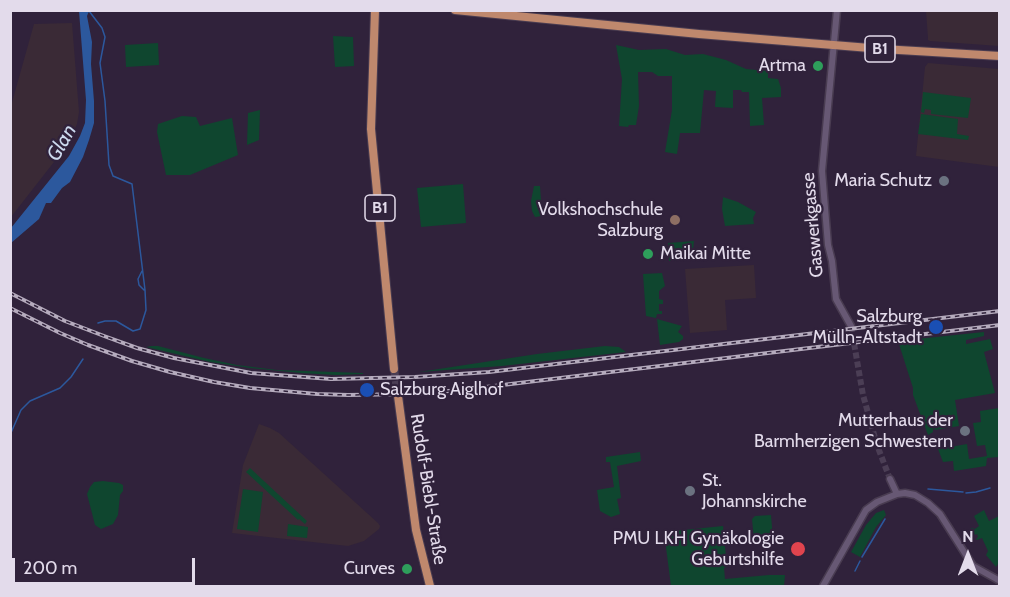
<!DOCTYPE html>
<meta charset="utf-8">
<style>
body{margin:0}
#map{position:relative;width:1010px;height:597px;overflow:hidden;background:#30223b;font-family:Cabin,sans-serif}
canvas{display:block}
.frame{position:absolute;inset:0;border:12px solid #e3dbeb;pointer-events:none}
.north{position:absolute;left:938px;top:525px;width:60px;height:60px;-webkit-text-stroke:4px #30223b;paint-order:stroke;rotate:0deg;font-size:16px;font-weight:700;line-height:24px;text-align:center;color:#e3dbeb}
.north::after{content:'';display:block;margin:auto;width:21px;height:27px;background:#e3dbeb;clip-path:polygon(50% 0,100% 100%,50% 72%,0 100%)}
.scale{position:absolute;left:12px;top:558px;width:183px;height:27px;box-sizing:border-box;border:3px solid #e3dbeb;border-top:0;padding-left:8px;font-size:18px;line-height:21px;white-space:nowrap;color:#e3dbeb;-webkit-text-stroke:4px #30223b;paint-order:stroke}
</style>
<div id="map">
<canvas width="1010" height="597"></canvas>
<div class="frame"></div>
<div class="north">N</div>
<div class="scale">200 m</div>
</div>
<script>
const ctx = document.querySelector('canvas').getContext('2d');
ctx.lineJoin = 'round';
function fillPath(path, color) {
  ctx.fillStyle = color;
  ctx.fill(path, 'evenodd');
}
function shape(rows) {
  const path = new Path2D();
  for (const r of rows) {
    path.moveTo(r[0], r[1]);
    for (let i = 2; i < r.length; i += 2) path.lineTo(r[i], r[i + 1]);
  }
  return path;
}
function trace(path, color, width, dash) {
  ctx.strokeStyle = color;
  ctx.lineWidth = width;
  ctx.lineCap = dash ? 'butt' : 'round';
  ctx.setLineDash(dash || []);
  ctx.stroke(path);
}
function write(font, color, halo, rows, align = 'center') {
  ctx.font = font + ' Cabin,sans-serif';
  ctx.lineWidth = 4.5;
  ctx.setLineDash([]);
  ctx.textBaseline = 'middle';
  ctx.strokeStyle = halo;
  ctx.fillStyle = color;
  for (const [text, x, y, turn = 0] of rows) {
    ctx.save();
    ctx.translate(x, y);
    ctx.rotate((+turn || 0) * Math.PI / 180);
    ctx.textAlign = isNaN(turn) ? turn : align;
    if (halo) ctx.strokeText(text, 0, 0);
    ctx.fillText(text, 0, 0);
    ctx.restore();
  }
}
const education = shape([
 [926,11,999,11,999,46,930,41,928,40,928,38],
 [72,23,79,112,77,124,68,144,11,217,11,106,34,24],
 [928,63,999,69,999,167,916,156,925,67],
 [754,265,756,298,725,300,727,330,690,333,685,269],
 [259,424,270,428,279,433,378,523,380,526,379,529,364,541,348,546,232,533,243,465]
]);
const green = shape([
 [333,36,353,37,354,66,335,67],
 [158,43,159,65,126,67,125,45],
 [616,45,639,50,666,49,685,55,703,54,726,60,746,69,768,71,768,78,778,79,781,88,781,97,762,98,764,125,750,126,749,92,742,92,741,90,733,90,733,108,715,107,716,91,704,90,700,133,680,133,677,154,665,152,672,110,672,76,658,76,652,72,638,72,639,106,636,125,629,125,628,127,619,126,622,79],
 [923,92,971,98,968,118,931,114,931,110,925,109,924,113,921,112],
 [260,110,259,140,247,145,248,113],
 [921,114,958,119,957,134,969,136,968,140,918,134],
 [182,116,196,117,200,126,232,118,238,155,190,175,166,175,157,132,158,124],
 [463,184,466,223,421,227,417,188],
 [534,186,540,186,542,216,535,217,532,211,531,201],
 [723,197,738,202,756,212,753,218,754,224,725,226,722,209],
 [694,241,692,259,669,261,668,243],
 [662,273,665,286,659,291,659,299,663,300,663,304,659,304,659,311,662,311,662,314,657,314,656,318,646,316,643,274],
 [657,319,682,326,678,332,683,336,683,339,679,342,660,345],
 [984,332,984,336,966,340,966,344,990,339,993,349,984,352,995,393,955,400,959,426,935,430,934,428,933,429,933,432,928,435,913,395,913,388,898,341],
 [152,346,158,346,204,358,237,365,277,370,363,373,363,374,336,375,301,373,250,368,210,362,146,347],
 [605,346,619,347,626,352,502,366,419,372,537,354],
 [999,408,999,457,987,458,986,466,954,471,953,461,943,462,938,449,967,444,969,459,987,456,985,445,977,446,973,423,981,422,980,411],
 [640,452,641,461,617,466,621,498,617,499,620,514,611,517,600,511,597,490,614,487,610,462,606,462,606,457],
 [250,468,307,521,305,524,299,519,298,520,246,472],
 [103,481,119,483,123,485,123,491,120,495,118,515,113,524,101,529,95,525,87,494,90,487,94,482],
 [243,489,263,492,258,532,237,529],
 [884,510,886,515,876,527,860,557,851,552,866,525,876,513],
 [984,510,989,521,999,516,999,562,996,567,986,555,988,551,982,538,977,540,976,539,978,537,977,534,975,535,971,528,975,529,979,526,974,516],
 [771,515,773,539,754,540,752,519,755,516],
 [288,524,308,527,307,538,287,536],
 [723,526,727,567,724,568,725,579,769,575,785,575,784,586,671,586,664,532]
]);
const water = shape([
 [79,11,89,11,87,16,92,42,91,64,94,101,94,123,89,140,83,157,70,182,62,188,51,203,46,203,39,219,11,243,11,228,69,156,80,136,85,123,86,100]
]);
const stream = shape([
 [87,12,89,11,102,28,105,37,100,63,105,101,109,165,113,176,132,184,145,290,146,310,140,329,133,331,116,321,105,321,98,323],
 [142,271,138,279,139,285,144,290],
 [10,435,21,410,30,401,60,388,71,377,83,359],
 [928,489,963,492],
 [966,493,976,492,990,488],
 [862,557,885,519],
 [855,571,860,561]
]);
const tertiaryTunnel = shape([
 [851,326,863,395,877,445,890,479]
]);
const primaryTunnel = shape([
 [394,369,398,396]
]);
const tertiary = shape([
 [837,10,822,171,828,245,832,261,836,299,851,326],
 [890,479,897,494],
 [823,586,866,510,877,502,897,494,905,493,915,495,928,503,940,514,973,566,1000,581]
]);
const primary = shape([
 [375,10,371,129,394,369],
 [455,10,699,34,882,49,1000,56],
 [398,396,416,530,430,586]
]);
const rail = shape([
 [10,293,65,321,104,336,137,348,174,358,251,373,331,379,415,377,489,372,1000,311],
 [10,308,60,333,88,345,132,361,170,372,214,382,250,388,317,394,348,395,413,394,461,390,1000,325]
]);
const markers = [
 [818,66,6,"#2e9e5b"],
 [944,181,6,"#6b7280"],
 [675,220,6,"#8d6e63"],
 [648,254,6,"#2e9e5b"],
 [936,327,8,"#1a4fb4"],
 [367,390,8,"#1a4fb4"],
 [965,431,6,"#6b7280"],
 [690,491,6,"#6b7280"],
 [798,549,8,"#e0444e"],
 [407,569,6,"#2e9e5b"]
];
const shields = [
 [880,49,30],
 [380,208,30]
];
const shieldNames = [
 ["B1",880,49],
 ["B1",380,208]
];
const poiNames = [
 ["Artma",806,66],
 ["Maria Schutz",932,181],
 ["Volkshochschule",663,210],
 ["Salzburg",663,231],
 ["Maikai Mitte",660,254,"left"],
 ["Salzburg",922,317],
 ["Mülln-Altstadt",922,338],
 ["Salzburg Aiglhof",380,390,"left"],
 ["Mutterhaus der",953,421],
 ["Barmherzigen Schwestern",953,442],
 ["St.",702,481,"left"],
 ["Johannskirche",702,502,"left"],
 ["PMU LKH Gynäkologie",784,539],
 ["Geburtshilfe",784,560],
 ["Curves",395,569]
];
const streetNames = [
 ["Gaswerkgasse",813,225,-95],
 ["Rudolf-Biebl-Straße",428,489,81]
];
const waterNames = [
 ["Glan",62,143,-60]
];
fillPath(education, '#3a2a36');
fillPath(green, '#0f462f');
fillPath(water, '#2c589d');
trace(stream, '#2c589d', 1.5);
trace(tertiaryTunnel, '#4b3e55', 6, [6, 3]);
trace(primaryTunnel, '#4b3e55', 8, [8, 4]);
trace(tertiary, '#493c51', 9);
trace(primary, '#493c51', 10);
trace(tertiary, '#675874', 6);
trace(primary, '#bf886d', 8);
trace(rail, '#b5abbd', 4);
trace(rail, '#30223b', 1.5, [4.5]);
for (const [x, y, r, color] of markers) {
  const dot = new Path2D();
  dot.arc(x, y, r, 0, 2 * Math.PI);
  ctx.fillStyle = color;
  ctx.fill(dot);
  trace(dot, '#30223b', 2);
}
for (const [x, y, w] of shields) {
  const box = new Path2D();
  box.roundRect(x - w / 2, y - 13, w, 26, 4.5);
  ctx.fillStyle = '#30223b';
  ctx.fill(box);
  trace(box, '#e3dbeb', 1.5);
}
write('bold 16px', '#e3dbeb', null, shieldNames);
write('18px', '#e3dbeb', '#30223b', poiNames, 'right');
write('18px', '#e3dbeb', '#30223b', streetNames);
write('italic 20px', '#ccd9ed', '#30223b', waterNames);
</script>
